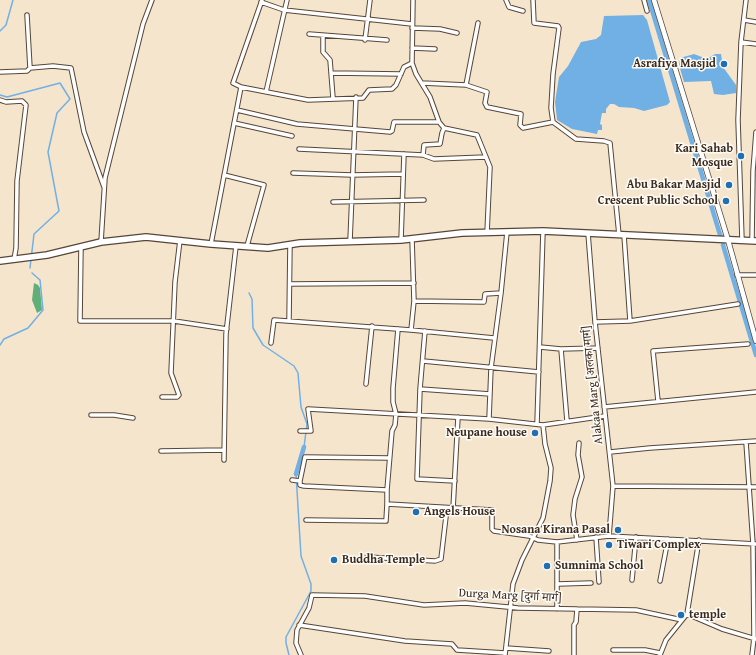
<!DOCTYPE html>
<meta charset="utf-8">
<style>
body{margin:0}
canvas{display:block;background:#f6e5cd}
</style>
<canvas width="756" height="655"></canvas>
<script>
const ctx = document.querySelector('canvas').getContext('2d');
ctx.lineJoin = 'round';
function fillPath(path, color) {
  ctx.fillStyle = color;
  ctx.fill(path, 'evenodd');
}
function shape(rows) {
  const path = new Path2D();
  for (const r of rows) {
    path.moveTo(r[0], r[1]);
    for (let i = 2; i < r.length; i += 2) path.lineTo(r[i], r[i + 1]);
  }
  return path;
}
function trace(path, color, width, dash) {
  ctx.strokeStyle = color;
  ctx.lineWidth = width;
  ctx.lineCap = dash ? 'butt' : 'round';
  ctx.setLineDash(dash || []);
  ctx.stroke(path);
}
function write(font, color, halo, rows, align = 'center') {
  ctx.font = font + ' "Gentium Book Plus","Noto Serif Devanagari",serif';
  ctx.lineWidth = 3;
  ctx.setLineDash([]);
  ctx.textBaseline = 'middle';
  ctx.strokeStyle = halo;
  ctx.fillStyle = color;
  for (const [text, x, y, turn = 0] of rows) {
    ctx.save();
    ctx.translate(x, y);
    ctx.rotate((+turn || 0) * Math.PI / 180);
    ctx.textAlign = isNaN(turn) ? turn : align;
    if (halo) ctx.strokeText(text, 0, 0);
    ctx.fillText(text, 0, 0);
    ctx.restore();
  }
}
const forest = shape([
 [34,283,38,285,40,288,42,310,37,313,32,300]
]);
const water = shape([
 [643,15,647,20,670,102,667,105,644,111,634,108,619,107,614,104,610,104,606,109,606,113,602,113,600,124,602,125,602,130,598,130,597,134,572,129,557,120,555,102,559,77,568,66,581,42,596,39,601,35,604,16],
 [694,54,707,59,715,54,721,54,723,67,736,85,736,93,723,95,714,94,711,81,684,82,679,65,680,58]
]);
const stream = shape([
 [0,31,6,25,13,0],
 [0,95,7,97,60,83,70,99,57,113,48,152,59,211,34,234,30,268],
 [249,293,252,299,253,328,263,345,294,366,298,373,301,407,307,424,304,447],
 [0,345,4,339,28,328,43,310,40,280,32,273],
 [289,655,286,643,286,637,311,591,311,584,301,556,296,474]
]);
const canal = shape([
 [649,0,721,238],
 [723,245,756,355],
 [296,474,304,447]
]);
const street = shape([
 [413,0,412,63,416,74,430,97,439,122,444,128,477,135,490,167,487,233],
 [506,0,509,7,523,11],
 [533,0,534,23,558,26,559,28,553,74,551,108,553,122,576,139,604,141,610,143,619,235],
 [644,0,647,11],
 [261,2,284,10,412,24],
 [27,15,30,68,53,66,71,68,84,132,104,187],
 [744,20,756,22],
 [412,28,440,29,457,33],
 [309,34,387,40],
 [323,36,323,52,330,60,333,98],
 [365,40,370,0],
 [741,42,756,44],
 [412,48,435,49],
 [0,72,27,71,30,68],
 [331,73,401,74],
 [422,83,466,85,478,23],
 [466,85,487,92,485,103,487,107,521,114,520,125,523,128,553,122],
 [241,87,308,100,363,98,369,90,392,89,396,85,404,67,412,63],
 [266,92,287,0],
 [0,100,6,102,22,101,26,105,17,181,16,248,14,260],
 [237,110,297,124,390,132,392,131,394,122,439,122],
 [234,123,292,136],
 [299,149,423,155,434,159,486,157],
 [423,155,424,145,440,144,442,133,444,128],
 [293,173,352,175,403,174],
 [224,175,264,185,247,246],
 [333,202,424,200],
 [588,233,595,322,613,486,609,536],
 [624,235,630,321],
 [412,239,414,301,411,330,494,338],
 [401,240,404,154],
 [742,240,738,120,741,42,746,0],
 [752,240,753,171,756,132],
 [350,241,356,97],
 [101,242,105,178,143,24,152,0],
 [211,244,241,87,233,83,262,0],
 [81,247,80,321,174,321,227,329],
 [737,275,756,275],
 [290,284,414,283],
 [414,301,484,302,485,294,501,293],
 [289,321,290,244],
 [595,322,630,321,738,304],
 [425,331,420,389,417,479,455,481],
 [271,343,274,320,411,330],
 [540,347,561,349,598,348],
 [561,349,567,421],
 [423,361,539,372],
 [366,384,372,326],
 [420,389,490,394],
 [162,397,177,397,179,395,171,373,175,282,180,240],
 [658,401,653,351,748,344],
 [604,407,756,392],
 [91,415,114,415,133,418],
 [489,419,491,368,501,293,507,232],
 [537,424,543,231],
 [300,431,311,431,308,409,489,419,543,425,605,416],
 [746,442,753,544,754,638,752,655],
 [161,451,224,450],
 [610,452,650,448,756,441],
 [224,460,226,334,236,246],
 [292,480,300,481],
 [613,486,756,487],
 [387,490,392,431,395,425,396,414,393,402,393,388,398,329],
 [387,504,387,490,304,486,300,485,300,481,305,457,389,458],
 [453,509,458,417],
 [306,520,386,521,387,504,492,510,492,529,494,531,529,536,538,540,557,542,609,536,756,544],
 [596,537,599,582],
 [577,540,573,515,575,499,582,477,578,455,579,443],
 [557,542,557,609],
 [367,557,435,561,441,559,447,508],
 [632,580,636,537],
 [660,581,668,539],
 [558,584,591,583],
 [687,614,722,629,756,639],
 [299,625,405,641,452,644,457,650,505,653],
 [506,648,549,651],
 [613,650,645,650,660,653],
 [301,655,296,643,297,630,309,608,312,595,365,596,424,605,465,603,518,608,636,610,682,620],
 [505,655,513,584,522,560,543,518,550,481,551,468,545,444,543,425],
 [574,655,574,625,576,622,577,609],
 [660,655,666,640,687,614,699,540]
]);
const secondary = shape([
 [654,0,728,240,756,341]
]);
const primary = shape([
 [0,261,47,255,101,242,146,237,211,244,268,248,300,243,401,240,462,233,543,231,756,241]
]);
const markers = [
 [724,64,4,"#1f6fb2"],
 [741,156,4,"#1f6fb2"],
 [729,185,4,"#1f6fb2"],
 [726,201,4,"#1f6fb2"],
 [535,433,4,"#1f6fb2"],
 [416,512,4,"#1f6fb2"],
 [618,530,4,"#1f6fb2"],
 [609,545,4,"#1f6fb2"],
 [334,560,4,"#1f6fb2"],
 [547,566,4,"#1f6fb2"],
 [681,615,4,"#1f6fb2"]
];
const poiNames = [
 ["Asrafiya Masjid",716,64],
 ["Kari Sahab",733,149],
 ["Mosque",733,163],
 ["Abu Bakar Masjid",721,185],
 ["Crescent Public School",718,201],
 ["Neupane house",527,433],
 ["Angels House",424,512,"left"],
 ["Nosana Kirana Pasal",610,530],
 ["Tiwari Complex",617,545,"left"],
 ["Buddha Temple",342,560,"left"],
 ["Sumnima School",555,566,"left"],
 ["temple",689,615,"left"]
];
const streetNames = [
 ["Alakaa Marg [अलका मार्ग]",593,385,-96],
 ["Durga Marg [दुर्गा मार्ग]",510,596,3]
];
fillPath(forest, '#60ae78');
fillPath(water, '#71b0e5');
trace(stream, '#71b0e5', 1.5);
trace(canal, '#71b0e5', 4.5);
trace(street, '#574638', 5.5);
trace(secondary, '#574638', 6);
trace(primary, '#574638', 8);
trace(street, '#fff', 3.5);
trace(secondary, '#fff', 4.5);
trace(primary, '#fff', 5.5);
for (const [x, y, r, color] of markers) {
  const dot = new Path2D();
  dot.arc(x, y, r, 0, 2 * Math.PI);
  ctx.fillStyle = color;
  ctx.fill(dot);
  trace(dot, '#fdfcf7', 1.5);
}
write('bold 12px', '#3b2a1e', '#fdfcf7', poiNames, 'right');
write('12px', '#3b2a1e', '#fdfcf7', streetNames);
</script>
